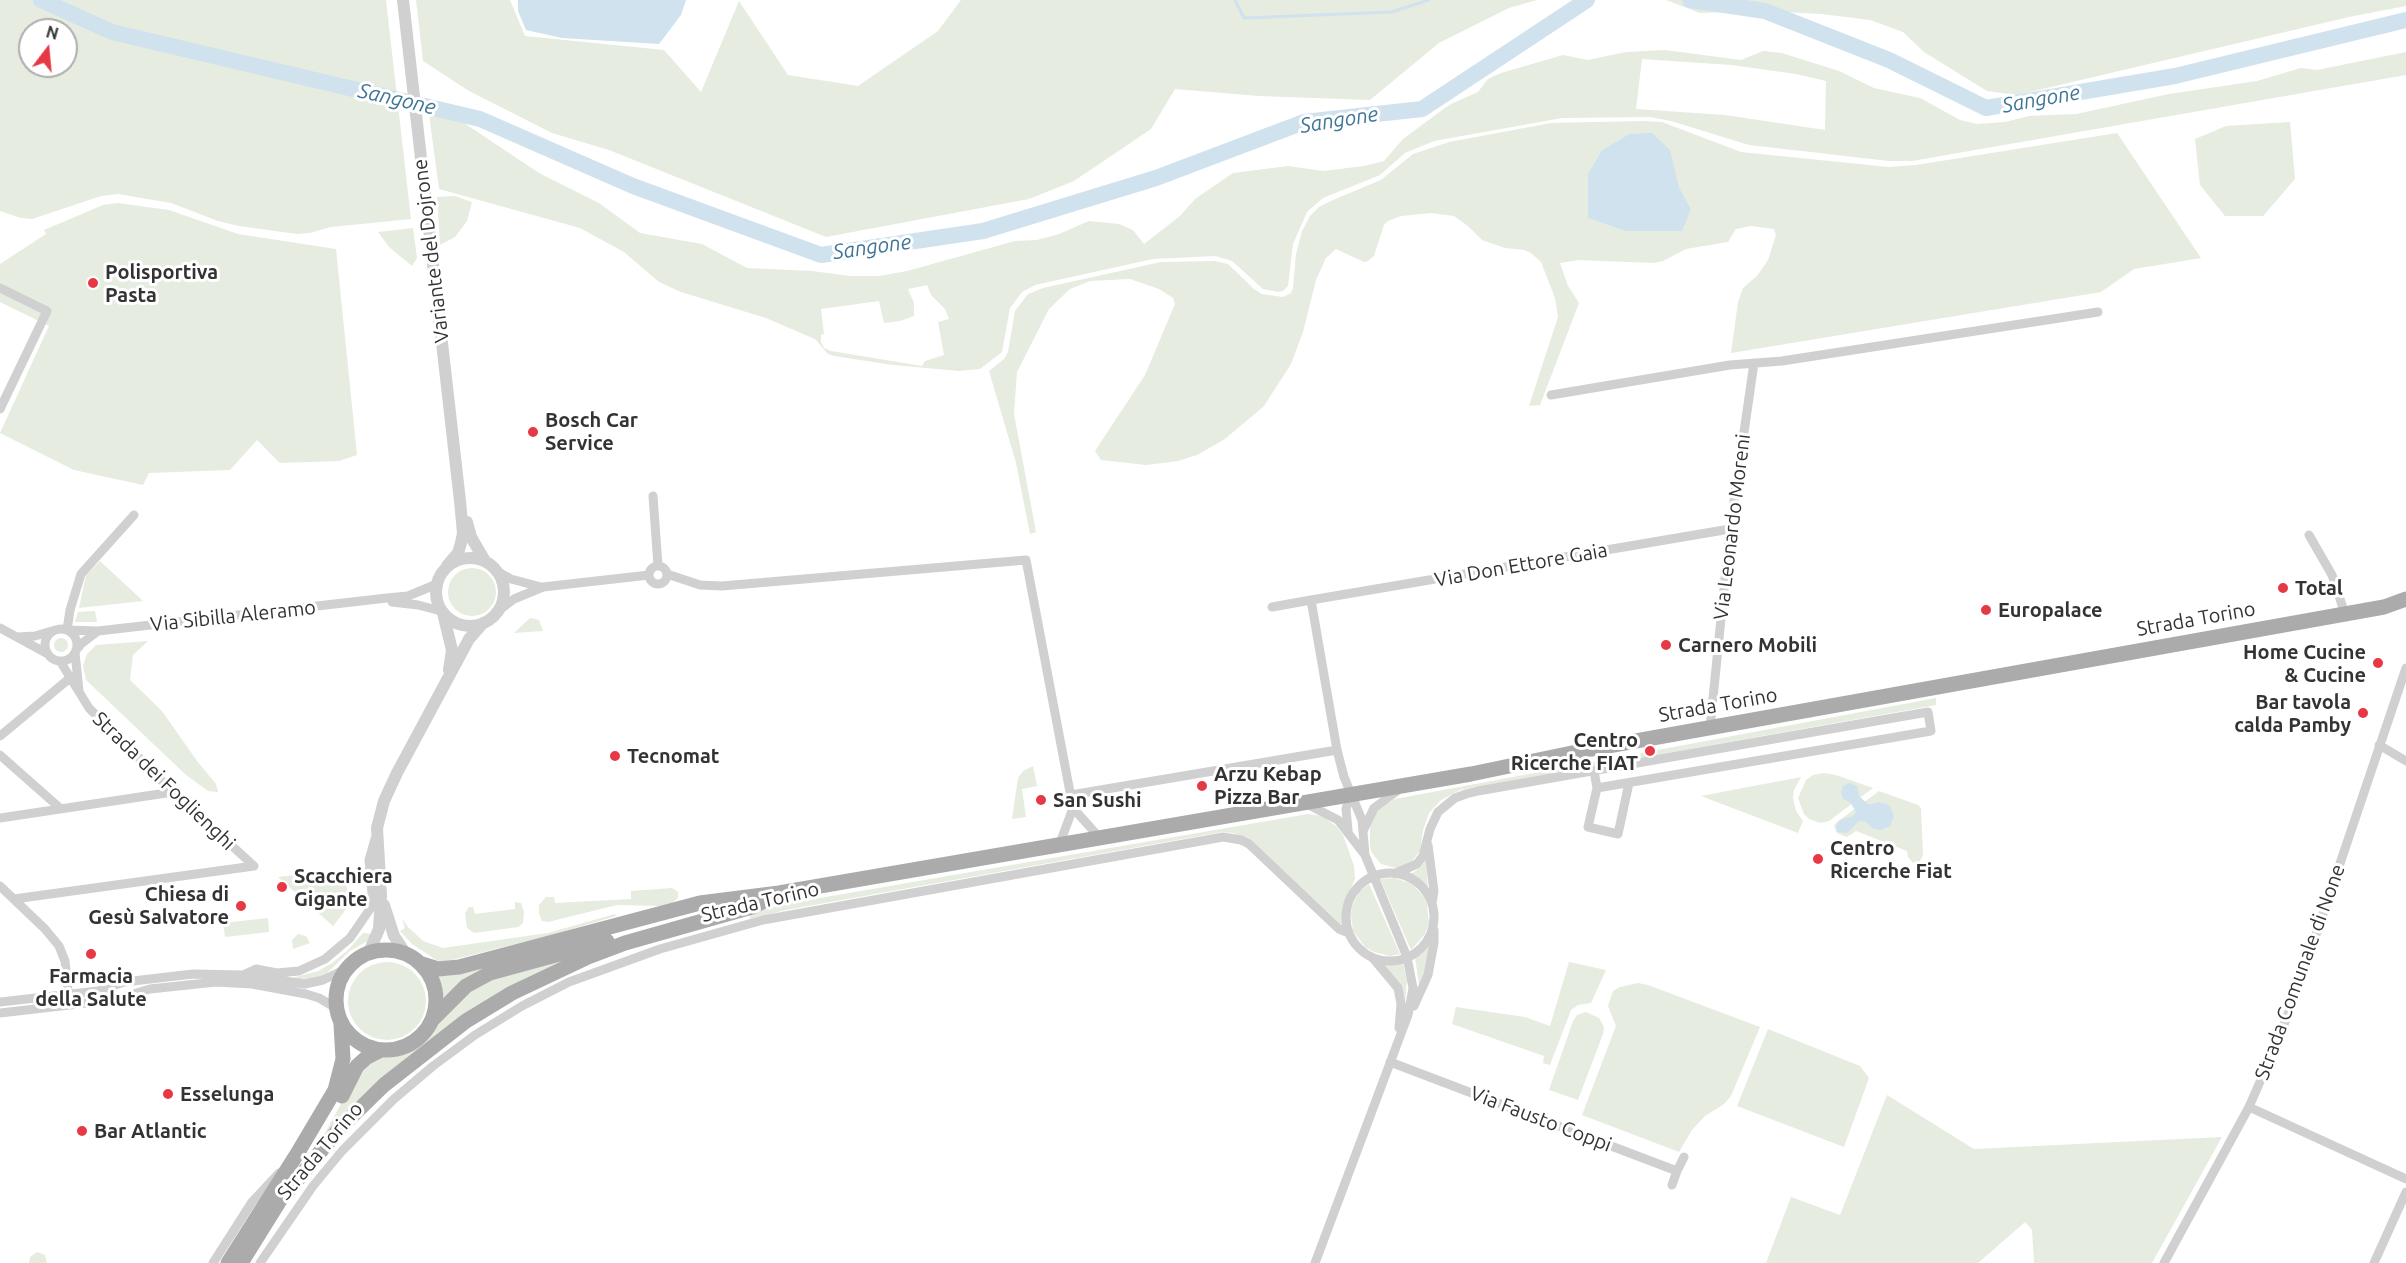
<!DOCTYPE html>
<meta charset="utf-8">
<style>
body{margin:0}
#map{position:relative;width:2406px;height:1263px;overflow:hidden;background:#fff;font-family:Ubuntu,sans-serif}
canvas{display:block}
.north{position:absolute;left:18px;top:18px;width:60px;height:60px;box-sizing:border-box;background:#fff;border:2px solid #adadad;border-radius:50%;rotate:16deg;font-size:16px;font-weight:700;line-height:24px;text-align:center;color:#333}
.north::after{content:'';display:block;margin:auto;width:21px;height:27px;background:#e63946;clip-path:polygon(50% 0,100% 100%,50% 72%,0 100%)}
</style>
<div id="map">
<canvas width="2406" height="1263"></canvas>
<div class="north">N</div>
</div>
<script>
const ctx = document.querySelector('canvas').getContext('2d');
ctx.lineJoin = 'round';
function fillPath(path, color) {
  ctx.fillStyle = color;
  ctx.fill(path, 'evenodd');
}
function shape(rows) {
  const path = new Path2D();
  for (const r of rows) {
    if (r.length === 3) {
      path.moveTo(r[0] + r[2], r[1]);
      path.arc(r[0], r[1], r[2], 0, 2 * Math.PI);
      continue;
    }
    path.moveTo(r[0], r[1]);
    for (let i = 2; i < r.length; i += 2) path.lineTo(r[i], r[i + 1]);
  }
  return path;
}
function trace(path, color, width, dash) {
  ctx.strokeStyle = color;
  ctx.lineWidth = width;
  ctx.lineCap = dash ? 'butt' : 'round';
  ctx.setLineDash(dash || []);
  ctx.stroke(path);
}
function write(font, color, halo, rows, align = 'center') {
  ctx.font = font + ' Ubuntu,sans-serif';
  ctx.lineWidth = 6;
  ctx.setLineDash([]);
  ctx.textBaseline = 'middle';
  ctx.strokeStyle = halo;
  ctx.fillStyle = color;
  for (const [text, x, y, turn = 0] of rows) {
    ctx.save();
    ctx.translate(x, y);
    ctx.rotate((+turn || 0) * Math.PI / 180);
    ctx.textAlign = isNaN(turn) ? turn : align;
    if (halo) ctx.strokeText(text, 0, 0);
    ctx.fillText(text, 0, 0);
    ctx.restore();
  }
}
const green = shape([
 [0,0,386,0,411,219,331,227,310,233,297,234,239,226,218,221,171,203,118,194,101,196,32,219,21,218,0,211],
 [30,30,66,30,66,66,30,66],
 [416,0,510,0,525,36,664,50,701,92,739,1,788,75,858,86,938,31,961,0,1537,0,1509,8,1439,43,1370,100,1259,96,1175,89,1151,129,1074,181,1029,199,826,237,609,150,552,133,469,91,423,61],
 [1666,0,2406,0,2406,6,2349,17,2017,95,1987,91,1924,52,1903,32,1870,20,1822,14,1765,11,1700,13],
 [1665,50,1741,60,1763,51,1782,53,1839,71,1874,88,1920,98,1960,120,1977,124,2005,122,2029,116,2076,114,2169,94,2257,81,2301,68,2317,70,2406,52,2406,75,1912,161,1889,161,1749,145,1671,121,1650,117,1562,118,1434,141,1405,153,1380,175,1323,198,1307,212,1293,244,1288,286,1283,291,1278,292,1263,289,1232,261,1215,256,1153,259,1035,285,1022,292,1010,308,1002,352,980,369,959,371,893,365,834,356,828,354,815,339,796,331,766,318,681,292,659,282,624,252,580,228,439,189,429,114,455,117,539,173,599,203,640,233,702,244,747,268,812,271,850,276,879,276,907,271,1015,241,1037,240,1059,234,1089,221,1119,224,1133,230,1144,244,1180,216,1195,199,1233,173,1288,166,1323,171,1364,166,1384,161,1403,139,1438,113,1451,104,1478,92,1488,79,1501,73,1563,55,1588,60,1626,52],
 [1642,59,1731,65,1796,74,1826,81,1825,130,1725,115,1636,109],
 [927,285,931,295,945,309,949,319,938,322,944,355,925,361,922,366,831,351,824,348,821,342,821,335,824,334,821,309,879,301,884,323,900,321,914,316,914,303,908,289],
 [1642,121,1662,122,1741,152,1888,167,1916,165,2117,133,2201,258,2134,269,2101,292,1731,353,1738,302,1743,288,1757,276,1768,260,1776,235,1774,229,1751,226,1736,229,1728,242,1686,249,1663,261,1654,263,1579,260,1560,263,1568,286,1579,303,1540,405,1529,406,1558,317,1555,298,1541,262,1531,253,1524,250,1505,248,1482,240,1468,226,1454,216,1431,213,1401,216,1388,221,1384,225,1374,256,1368,261,1364,262,1336,249,1326,258,1316,280,1303,332,1291,364,1264,406,1225,439,1197,455,1178,461,1146,465,1101,460,1095,451,1145,375,1175,304,1173,298,1159,289,1130,279,1090,281,1070,289,1049,309,1017,372,1014,414,1036,532,1030,534,1016,463,989,371,1004,359,1008,352,1015,311,1028,294,1043,288,1161,262,1215,261,1228,264,1254,289,1262,294,1283,297,1291,293,1293,288,1296,254,1302,231,1310,216,1319,207,1333,200,1381,180,1413,154,1449,142,1551,123],
 [1629,134,1679,187,1691,209,1681,231,1625,231,1588,218,1588,173,1602,150],
 [2290,122,2295,179,2263,216,2225,216,2200,185,2195,139,2226,126],
 [455,196,472,202,467,221,455,237,440,245,437,197],
 [118,203,169,210,238,234,336,249,357,455,339,461,280,463,257,440,230,470,149,473,143,485,74,470,0,433,49,326,0,302,0,264,46,234,44,230,103,205],
 [413,228,417,258,412,266,389,247,378,232],
 [100,561,143,601,79,608,86,575],
 [472,592,24],
 [95,611,97,622,75,622,78,612],
 [530,618,539,620,543,631,514,633],
 [61,645,7],
 [148,641,133,655,130,680,162,711,197,761,216,784,218,792,208,791,186,775,86,680,83,666,87,654,96,645],
 [1936,698,1936,705,1460,790,1441,800,1429,813,1423,830,1420,851,1409,865,1396,868,1381,864,1372,853,1370,847,1370,827,1377,810,1395,799],
 [1033,766,1037,786,1022,789,1026,817,1012,819,1018,778,1023,771],
 [1824,773,1836,775,1873,788,1829,821,1820,823,1809,819,1804,814,1798,798,1806,780,1813,775],
 [1801,777,1794,790,1793,798,1796,811,1803,821,1798,833,1701,796],
 [1879,791,1918,805,1921,808,1923,855,1920,861,1913,863,1908,857,1907,851,1856,831,1847,837,1837,833,1834,826,1837,822],
 [1308,814,1322,816,1336,826,1343,835,1354,866,1355,879,1342,907,1343,926,1253,842,1233,833,1222,832,786,910,750,919,749,913,785,904],
 [1426,860,1428,888,1411,874,1421,867],
 [334,871,346,882,349,901,344,912,333,926,278,877],
 [1395,878,1412,884,1424,897,1427,904,1429,924,1425,934,1411,950,1380,879],
 [1369,884,1400,954,1390,956,1374,952,1365,947,1353,931,1351,915,1352,906,1359,892],
 [672,888,678,892,678,898,672,903,662,906,617,905,548,922,542,921,539,914,539,905,546,897,554,897,555,903,631,899,631,891],
 [515,902,521,903,524,912,523,923,518,927,474,933,467,928,465,913,469,907,473,907,475,914,515,909],
 [615,914,616,916,548,936,443,962,436,960,412,944,400,931,405,928,402,918,408,927,423,941,443,948,548,933],
 [268,918,269,932,225,937,223,923],
 [363,933,374,934,371,939,350,951,325,975,303,981,292,978,318,971,332,963,348,950],
 [298,934,306,936,310,943,293,949,292,940],
 [1432,940,1420,990,1415,958],
 [577,957,520,983,320,1142,359,1071,377,1058,398,1056,419,1046,428,1038,446,1011,487,979],
 [501,962,444,998,439,976,452,975],
 [1569,962,1606,970,1591,1003,1578,1005,1571,1010,1550,1065,1543,1063,1544,1056,1452,1024,1456,1007,1525,1017,1550,1026],
 [387,1001,39],
 [1403,963,1407,981,1405,1003,1400,985,1381,964,1389,965],
 [1638,983,1648,985,1760,1027,1731,1096,1724,1104,1705,1116,1692,1130,1679,1152,1582,1115,1616,1026,1608,1006,1613,991,1620,987],
 [1586,1012,1599,1018,1604,1027,1603,1034,1578,1100,1549,1090,1573,1021,1577,1015],
 [1768,1029,1860,1066,1869,1078,1844,1147,1737,1106],
 [1887,1095,1974,1149,2222,1137,2152,1263,2034,1263,2032,1230,2025,1222,1978,1263,1766,1263,1791,1197,1840,1215],
 [37,1252,45,1255,47,1263,29,1263,30,1257]
]);
const water = shape([
 [518,0,686,0,681,15,659,44,562,38,526,30,518,11],
 [1652,133,1670,150,1679,187,1691,209,1682,231,1625,231,1588,218,1588,173,1602,150,1629,134],
 [1850,783,1857,786,1859,796,1869,805,1878,802,1889,805,1894,816,1890,826,1881,830,1874,829,1866,822,1859,821,1847,833,1837,832,1836,826,1840,820,1853,816,1856,812,1850,802,1843,799,1841,793,1843,786]
]);
const stream = shape([
 [1235,0,1244,18,1391,12,1429,0]
]);
const river = shape([
 [41,0,112,32,480,119,633,186,821,255,983,231,1156,178,1304,122,1422,109,1587,0],
 [1690,0,1765,11,1889,60,1986,108,2175,76,2406,20]
]);
const minor = shape([
 [0,288,47,311,0,409],
 [1551,395,1730,365,1782,361,2098,312],
 [653,496,658,566],
 [134,515,81,574,70,610,67,630,98,631,387,598,408,596,437,584],
 [2309,535,2332,575,2345,614],
 [658,575,9],
 [498,572,511,579,541,587],
 [667,574,700,585,722,586,1026,560,1073,808,1060,843],
 [392,602,418,605,441,611],
 [1272,607,1311,600],
 [497,612,514,599,543,587,649,575],
 [0,628,48,654],
 [61,645,16],
 [18,637,35,636,52,631],
 [76,650,81,644,98,631],
 [75,653,79,691],
 [60,661,89,708,173,792,254,866],
 [1710,728,1730,529,1754,363],
 [0,736,70,678],
 [2379,745,2406,761],
 [0,755,61,809],
 [1597,788,1588,827,1618,834,1629,783],
 [1071,795,1337,750],
 [1307,804,1338,820,1365,855,1407,957,1413,988,1408,1015,1315,1263],
 [1073,808,1098,836],
 [0,818,173,792],
 [1364,829,1374,808,1397,791],
 [1348,830,1346,809,1350,794],
 [1428,845,1434,891,1432,903],
 [1365,855,1362,820,1344,777,1337,750,1311,600,1730,529],
 [1390,917,44],
 [1396,873,1417,864,1423,856,1430,829,1438,812,1455,798,1466,794,1478,791,1876,721,1928,712,1931,731,1597,788,1594,771],
 [0,886,45,929,59,946,65,961,69,1000],
 [14,899,254,866],
 [1372,957,1398,988,1401,1004,1399,1028],
 [243,975,256,969,277,973,299,971,325,959,350,938,370,909,372,894,369,860,375,839],
 [0,1002,98,991,124,982,193,974,243,975,305,984,323,980,346,969],
 [1414,1006,1428,975,1434,943,1434,930],
 [0,1013,113,1000,150,989,216,982,252,984,306,994,319,998,336,1008],
 [1390,1062,1677,1171,1684,1157],
 [2249,1107,2406,1179],
 [1672,1185,1677,1171],
 [213,1263,252,1202,279,1173],
 [260,1263,313,1186,342,1151,394,1099,433,1066,475,1035,522,1006,569,982,660,949,763,920,1223,837,1241,840,1249,844,1339,929,1349,933],
 [2164,1263,2249,1107,2273,1052,2296,994,2406,668],
 [2374,1263,2406,1192]
]);
const tertiary = shape([
 [403,0,460,501,463,533,461,543,458,553,447,566],
 [467,522,471,537,485,561],
 [470,592,34],
 [443,613,452,650,449,670],
 [384,905,394,936,406,954],
 [369,952,379,929,381,895,377,828,384,801,397,773,469,639,483,623]
]);
const primary = shape([
 [386,1000,50],
 [422,964,438,969,459,967,700,903,779,893,1471,774,1591,749,2384,607,2406,599],
 [433,1019,466,986,490,973,607,941],
 [342,1096,357,1066,367,1057,381,1050],
 [284,1196,339,1129,384,1085,466,1021,512,993,588,957,625,943,752,907,768,899],
 [228,1263,297,1154,335,1090,343,1059,341,1024],
 [241,1263,287,1189]
]);
const markers = [
 [93,283,6,"#e63946"],
 [533,432,6,"#e63946"],
 [2283,588,6,"#e63946"],
 [1986,610,6,"#e63946"],
 [1666,645,6,"#e63946"],
 [2378,663,6,"#e63946"],
 [2363,713,6,"#e63946"],
 [1650,751,6,"#e63946"],
 [615,756,6,"#e63946"],
 [1202,786,6,"#e63946"],
 [1041,800,6,"#e63946"],
 [1818,859,6,"#e63946"],
 [282,887,6,"#e63946"],
 [241,906,6,"#e63946"],
 [91,954,6,"#e63946"],
 [168,1094,6,"#e63946"],
 [82,1131,6,"#e63946"]
];
const streetNames = [
 ["Variante del Dojrone",431,251,-97],
 ["Via Leonardo Moreni",1732,527,-83],
 ["Via Don Ettore Gaia",1521,565,-10],
 ["Via Sibilla Aleramo",233,616,-6],
 ["Strada Torino",2196,619,-10],
 ["Strada Torino",1718,705,-10],
 ["Strada dei Foglienghi",164,781,44],
 ["Strada Torino",760,902,-13],
 ["Strada Comunale di None",2300,972,-70],
 ["Via Fausto Coppi",1541,1119,21],
 ["Strada Torino",320,1151,-50]
];
const poiNames = [
 ["Polisportiva",105,272],
 ["Pasta",105,295],
 ["Bosch Car",545,420],
 ["Service",545,443],
 ["Total",2295,588],
 ["Europalace",1998,610],
 ["Carnero Mobili",1678,645],
 ["Home Cucine",2366,652,"right"],
 ["& Cucine",2366,675,"right"],
 ["Bar tavola",2351,702,"right"],
 ["calda Pamby",2351,725,"right"],
 ["Centro",1638,740,"right"],
 ["Ricerche FIAT",1638,763,"right"],
 ["Tecnomat",627,756],
 ["Arzu Kebap",1214,774],
 ["Pizza Bar",1214,797],
 ["San Sushi",1053,800],
 ["Centro",1830,848],
 ["Ricerche Fiat",1830,871],
 ["Scacchiera",294,876],
 ["Gigante",294,899],
 ["Chiesa di",229,894,"right"],
 ["Gesù Salvatore",229,917,"right"],
 ["Farmacia",91,976,"center"],
 ["della Salute",91,999,"center"],
 ["Esselunga",180,1094],
 ["Bar Atlantic",94,1131]
];
const waterNames = [
 ["Sangone",397,99,13],
 ["Sangone",2041,99,-10],
 ["Sangone",1339,120,-9],
 ["Sangone",872,247,-8]
];
fillPath(green, '#e6ecdf');
fillPath(water, '#cfe2ee');
trace(stream, '#cfe2ee', 3);
trace(river, '#cfe2ee', 16);
trace(minor, '#d0d0d0', 9);
trace(tertiary, '#d0d0d0', 12);
trace(primary, '#ababab', 15);
for (const [x, y, r, color] of markers) {
  const dot = new Path2D();
  dot.arc(x, y, r, 0, 2 * Math.PI);
  ctx.fillStyle = color;
  ctx.fill(dot);
  trace(dot, '#fff', 2);
}
write('20px', '#333', '#fff', streetNames);
write('bold 20px', '#333', '#fff', poiNames, 'left');
write('italic 21px', '#3f7597', '#fff', waterNames);
</script>
